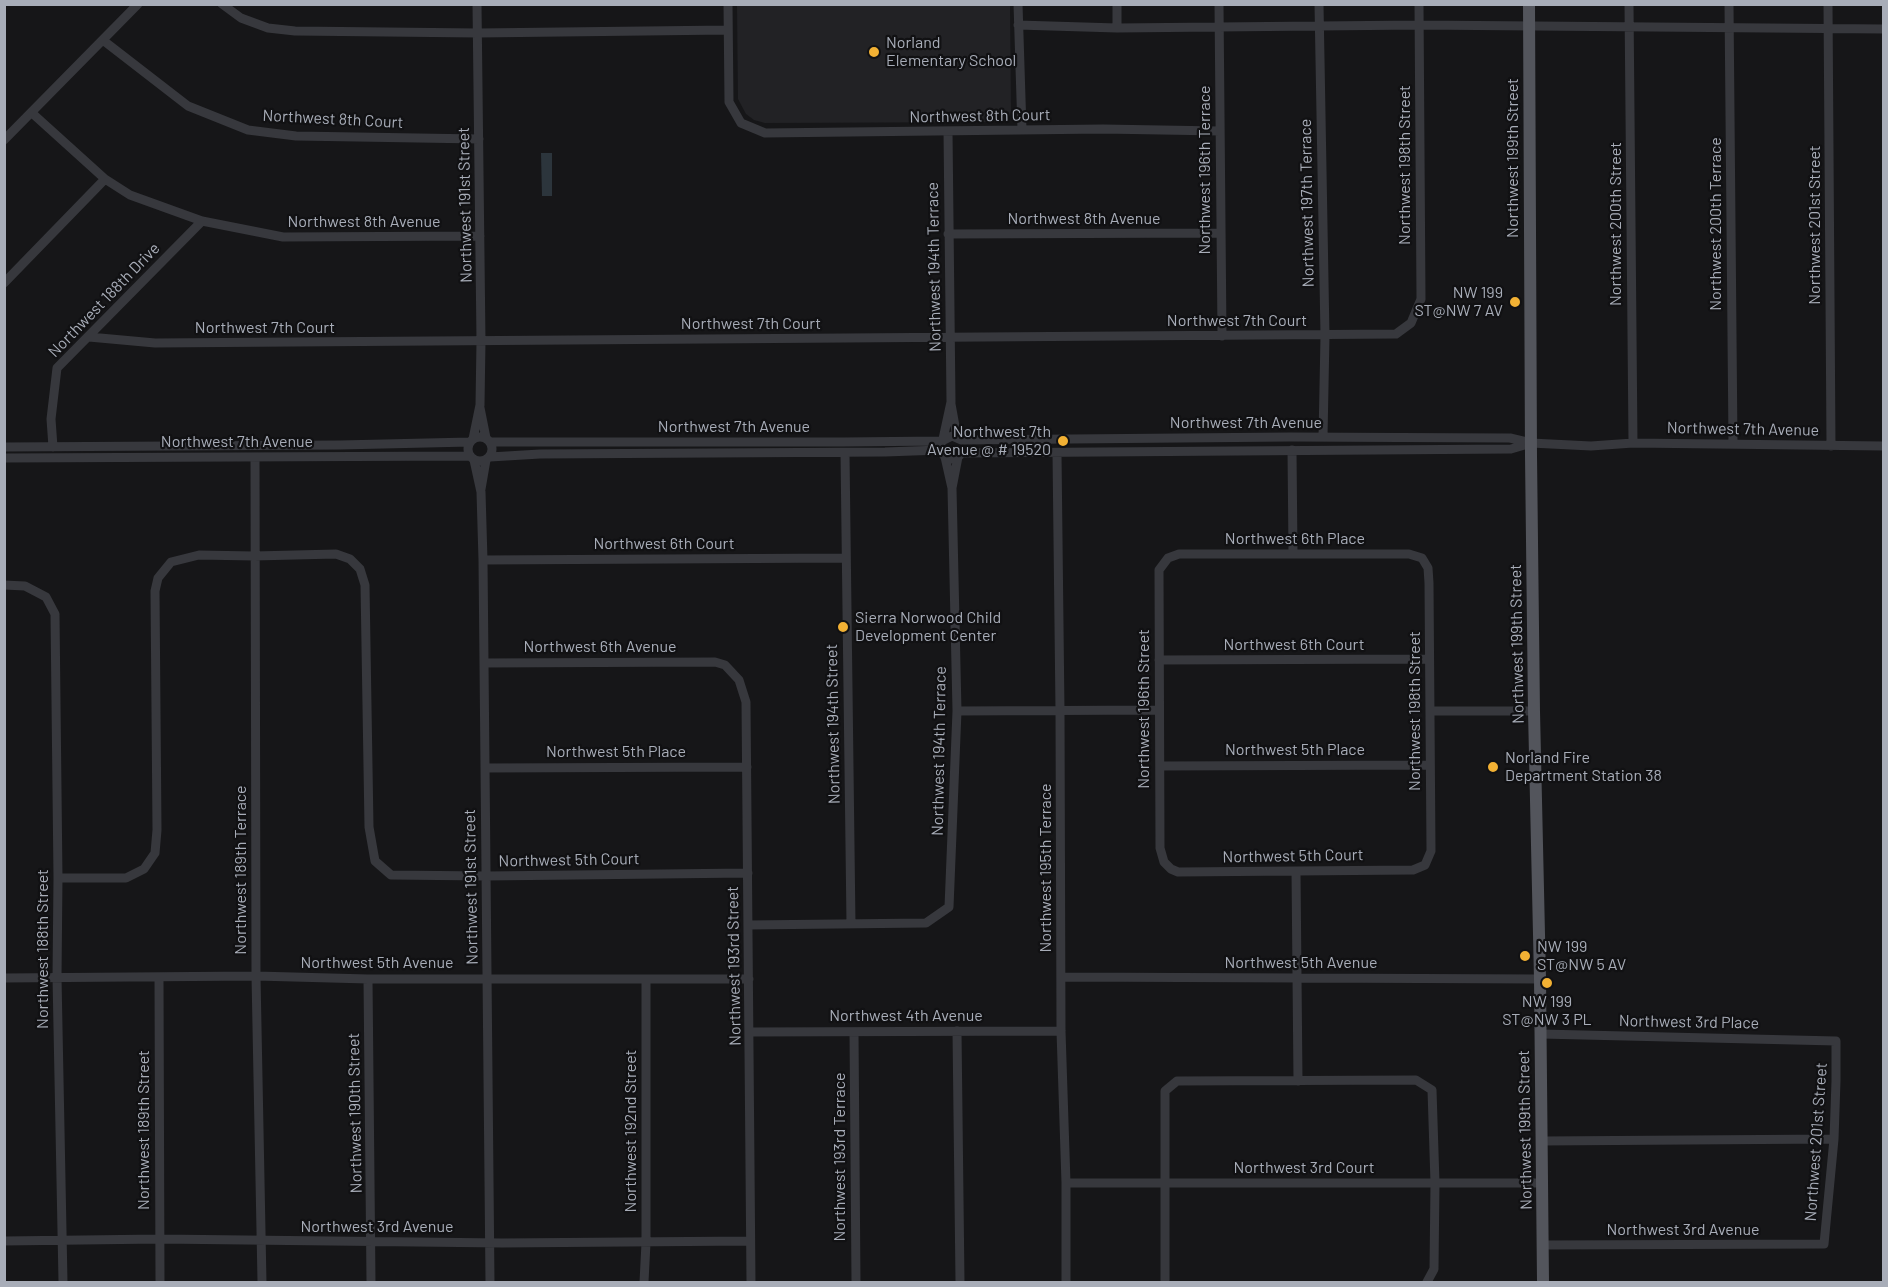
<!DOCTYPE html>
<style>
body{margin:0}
#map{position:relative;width:1888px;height:1287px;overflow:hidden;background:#161618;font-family:Barlow,sans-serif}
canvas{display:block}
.frame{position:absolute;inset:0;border:6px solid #a8adb8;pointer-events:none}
</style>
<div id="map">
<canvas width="1888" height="1287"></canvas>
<div class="frame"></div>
</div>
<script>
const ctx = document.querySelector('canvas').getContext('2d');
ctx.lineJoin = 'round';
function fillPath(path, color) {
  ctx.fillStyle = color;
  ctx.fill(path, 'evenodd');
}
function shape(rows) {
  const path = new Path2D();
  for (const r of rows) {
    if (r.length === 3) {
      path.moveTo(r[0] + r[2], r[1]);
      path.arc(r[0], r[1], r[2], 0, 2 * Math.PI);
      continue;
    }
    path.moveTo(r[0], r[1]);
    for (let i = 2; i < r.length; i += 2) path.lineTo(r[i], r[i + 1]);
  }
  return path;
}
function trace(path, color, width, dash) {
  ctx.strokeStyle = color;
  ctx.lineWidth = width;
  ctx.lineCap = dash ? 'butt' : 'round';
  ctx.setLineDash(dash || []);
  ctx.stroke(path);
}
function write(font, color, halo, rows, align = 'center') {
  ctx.font = font + ' Barlow,sans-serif';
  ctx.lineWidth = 4.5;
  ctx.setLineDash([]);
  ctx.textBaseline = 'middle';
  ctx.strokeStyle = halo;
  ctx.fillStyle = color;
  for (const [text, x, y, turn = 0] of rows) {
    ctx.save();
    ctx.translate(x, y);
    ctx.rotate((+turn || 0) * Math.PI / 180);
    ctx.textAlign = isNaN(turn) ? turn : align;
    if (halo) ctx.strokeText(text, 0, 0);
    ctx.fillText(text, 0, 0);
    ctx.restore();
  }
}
const built = shape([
 [737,5,1010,5,1011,112,1009,118,1005,122,765,123,754,120,746,114,738,99]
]);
const water = shape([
 [541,153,552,153,552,196,542,196]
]);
const minor = shape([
 [222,4,241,18,268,28,295,31,478,33,728,30],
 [728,4,729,102,741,123,765,133,1103,129,1220,131],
 [1018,4,1022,130],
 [1117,4,1117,28],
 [1219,4,1222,336],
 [1319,4,1325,336,1323,437],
 [1629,4,1633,443],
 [1729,4,1733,444],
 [1828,4,1831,446],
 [1018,25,1117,28,1419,25,1884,29],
 [104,41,188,106,248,130,296,136,479,139],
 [32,113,105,179,130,195,202,221,283,237,480,236],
 [4,140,138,4],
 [948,234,1221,233],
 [4,283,105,179],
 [89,337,155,343,1396,334,1411,323,1421,299,1419,4],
 [951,404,957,437],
 [480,408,486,438],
 [480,449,12],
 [473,439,480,405,481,341,477,4],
 [943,439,951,402,948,131],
 [942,441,940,446,941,452,945,457,952,459,958,457,962,453,1511,449,1528,444],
 [491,442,843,442,942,441,952,436,961,440,1290,437,1510,438,1531,443,1591,446,1633,443,1884,446],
 [4,447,340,445,470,442],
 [53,447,51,419,57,368,202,221],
 [1292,450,1293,553],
 [845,453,851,924],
 [1057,453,1060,711,1061,1031,1066,1183,1066,1282],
 [255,457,256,976,262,1282],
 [490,457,540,454,885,452,940,450],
 [4,458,470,456],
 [474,460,481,492,483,560,490,1282],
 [952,488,958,457],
 [481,489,486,460],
 [1179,554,1409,554,1422,558,1428,568,1429,583,1431,851,1425,865,1413,870,1178,872,1171,869,1164,862,1160,848,1159,570,1168,558,1179,554],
 [483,560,845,558],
 [4,585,25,586,46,597,55,614,58,878,57,977,63,1282],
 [1159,660,1429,659],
 [484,663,715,662,725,665,739,680,746,702,751,1282],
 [957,711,1159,710],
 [1430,711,1534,711],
 [1160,766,1430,765],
 [485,768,747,767],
 [1296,871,1298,1081],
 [58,878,126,878,144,869,155,853,157,830,155,591,158,578,171,562,199,555,254,556,336,554,350,559,360,569,365,585,369,827,375,861,391,875,486,876,748,873],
 [748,925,926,923,949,907,957,711,952,488,945,457],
 [1062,977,1540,979],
 [4,978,256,976,368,979,749,979],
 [159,978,160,1282],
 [368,979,371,1282],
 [957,1031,960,1282],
 [750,1032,1061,1031],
 [854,1032,856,1282],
 [1541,1034,1836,1041,1836,1081,1834,1139,1824,1244,1543,1245],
 [1542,1141,1834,1139],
 [1066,1183,1542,1183],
 [4,1241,160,1239,502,1243,750,1241],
 [644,1282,646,1243,646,979],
 [1165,1282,1165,1091,1177,1081,1416,1080,1432,1090,1435,1183,1434,1269,1427,1282]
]);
const major = shape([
 [1529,4,1531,456,1534,711,1540,979,1543,1282]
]);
const markers = [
 [874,52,6,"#f2b134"],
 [1515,302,6,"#f2b134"],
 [1063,441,6,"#f2b134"],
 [843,627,6,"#f2b134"],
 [1493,767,6,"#f2b134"],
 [1525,956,6,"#f2b134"],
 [1547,983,6,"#f2b134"]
];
const poiNames = [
 ["Norland",886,43],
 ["Elementary School",886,61],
 ["NW 199",1503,293,"right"],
 ["ST@NW 7 AV",1503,311,"right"],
 ["Northwest 7th",1051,432,"right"],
 ["Avenue @ # 19520",1051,450,"right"],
 ["Sierra Norwood Child",855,618],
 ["Development Center",855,636],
 ["Norland Fire",1505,758],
 ["Department Station 38",1505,776],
 ["NW 199",1537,947],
 ["ST@NW 5 AV",1537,965],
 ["NW 199",1547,1002,"center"],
 ["ST@NW 3 PL",1547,1020,"center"]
];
const streetNames = [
 ["Northwest 8th Court",980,116,-1],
 ["Northwest 8th Court",333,119,3],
 ["Northwest 199th Street",1513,158,-90],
 ["Northwest 198th Street",1405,165,-90],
 ["Northwest 196th Terrace",1205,170,-90],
 ["Northwest 197th Terrace",1307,203,-91],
 ["Northwest 191st Street",465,205,-91],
 ["Northwest 8th Avenue",1084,219],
 ["Northwest 8th Avenue",364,222],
 ["Northwest 200th Street",1616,224,-90],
 ["Northwest 200th Terrace",1716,224,-90],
 ["Northwest 201st Street",1815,225,-90],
 ["Northwest 194th Terrace",934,267,-91],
 ["Northwest 188th Drive",104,300,-46],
 ["Northwest 7th Court",1237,321],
 ["Northwest 7th Court",751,324],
 ["Northwest 7th Court",265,328],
 ["Northwest 7th Avenue",1246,423],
 ["Northwest 7th Avenue",734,427],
 ["Northwest 7th Avenue",1743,429,1],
 ["Northwest 7th Avenue",237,442],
 ["Northwest 6th Place",1295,539],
 ["Northwest 6th Court",664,544],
 ["Northwest 199th Street",1517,644,-91],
 ["Northwest 6th Court",1294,645],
 ["Northwest 6th Avenue",600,647],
 ["Northwest 196th Street",1144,709,-90],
 ["Northwest 198th Street",1415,711,-90],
 ["Northwest 194th Street",833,724,-91],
 ["Northwest 5th Place",1295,750],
 ["Northwest 194th Terrace",939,751,-89],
 ["Northwest 5th Place",616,752],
 ["Northwest 5th Court",1293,856,-1],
 ["Northwest 5th Court",569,860,-1],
 ["Northwest 195th Terrace",1046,868,-90],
 ["Northwest 189th Terrace",241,870,-90],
 ["Northwest 191st Street",471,887,-91],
 ["Northwest 188th Street",43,949,-90],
 ["Northwest 5th Avenue",377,963],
 ["Northwest 5th Avenue",1301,963],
 ["Northwest 193rd Street",734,966,-91],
 ["Northwest 4th Avenue",906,1016],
 ["Northwest 3rd Place",1689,1022,1],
 ["Northwest 190th Street",355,1113,-91],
 ["Northwest 189th Street",144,1130,-90],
 ["Northwest 199th Street",1525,1130,-91],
 ["Northwest 192nd Street",631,1131,-90],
 ["Northwest 201st Street",1816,1142,-86],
 ["Northwest 193rd Terrace",840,1157,-90],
 ["Northwest 3rd Court",1304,1168],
 ["Northwest 3rd Avenue",377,1227],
 ["Northwest 3rd Avenue",1683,1230]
];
fillPath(built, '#222225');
fillPath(water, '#2c353c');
trace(minor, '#37383d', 9);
trace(major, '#53555c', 12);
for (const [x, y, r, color] of markers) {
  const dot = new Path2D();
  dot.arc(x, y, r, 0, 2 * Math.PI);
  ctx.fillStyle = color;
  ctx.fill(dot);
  trace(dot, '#111113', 2);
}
write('16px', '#a8adb8', '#111113', poiNames, 'left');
write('16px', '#a8adb8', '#111113', streetNames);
</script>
